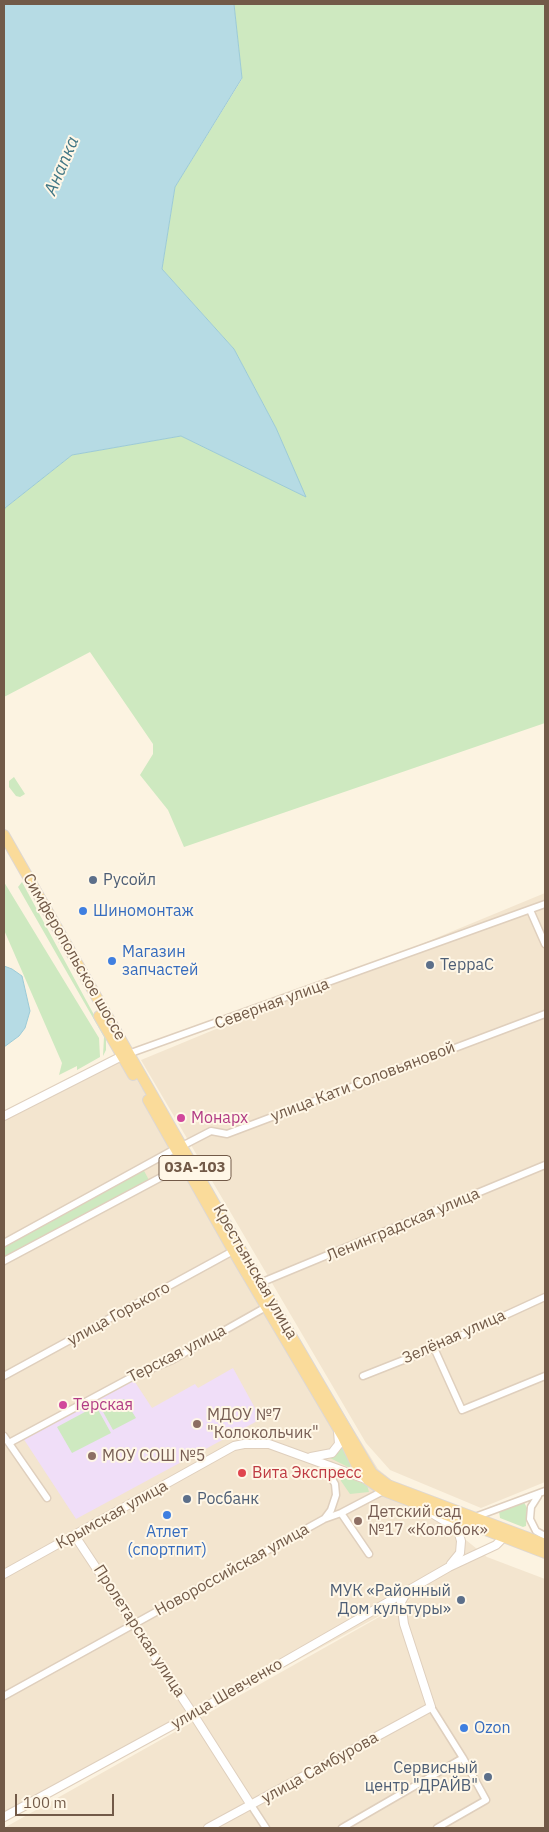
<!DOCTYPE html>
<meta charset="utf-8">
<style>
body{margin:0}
#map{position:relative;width:549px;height:1832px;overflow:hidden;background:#fcf3e1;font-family:"IBM Plex Sans",sans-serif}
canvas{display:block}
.frame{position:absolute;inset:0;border:5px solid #725a48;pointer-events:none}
.scale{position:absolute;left:15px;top:1794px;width:99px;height:22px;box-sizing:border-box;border:2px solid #725a48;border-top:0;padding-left:6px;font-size:15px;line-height:18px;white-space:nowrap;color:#725a48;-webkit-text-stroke:4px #fff7e7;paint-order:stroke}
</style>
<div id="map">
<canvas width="549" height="1832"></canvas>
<div class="frame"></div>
<div class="scale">100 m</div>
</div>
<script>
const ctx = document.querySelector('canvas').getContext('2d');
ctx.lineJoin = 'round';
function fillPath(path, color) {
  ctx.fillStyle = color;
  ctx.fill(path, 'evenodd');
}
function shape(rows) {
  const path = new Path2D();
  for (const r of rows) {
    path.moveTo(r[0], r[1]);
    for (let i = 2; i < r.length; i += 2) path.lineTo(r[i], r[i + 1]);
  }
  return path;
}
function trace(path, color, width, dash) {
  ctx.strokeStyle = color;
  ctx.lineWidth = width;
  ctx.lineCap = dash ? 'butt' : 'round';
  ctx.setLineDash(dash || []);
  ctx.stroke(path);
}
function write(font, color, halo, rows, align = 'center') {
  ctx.font = font + ' "IBM Plex Sans",sans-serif';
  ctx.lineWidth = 4;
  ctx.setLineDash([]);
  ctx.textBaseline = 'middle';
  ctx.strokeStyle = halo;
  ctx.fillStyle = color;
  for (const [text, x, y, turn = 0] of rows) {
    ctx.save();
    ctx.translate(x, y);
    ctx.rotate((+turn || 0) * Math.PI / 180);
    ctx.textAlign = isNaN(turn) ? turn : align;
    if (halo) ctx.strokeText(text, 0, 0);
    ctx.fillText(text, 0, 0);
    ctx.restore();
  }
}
const residential = shape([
 [545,893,545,1482,481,1508,390,1470,366,1443,141,1060],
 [122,1056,378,1469,487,1557,545,1579,545,1828,4,1828,429,1589,4,1819,4,1118]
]);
const education = shape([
 [233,1368,261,1419,76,1519,23,1438,133,1379,152,1408,195,1384,198,1388]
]);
const green = shape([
 [234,4,545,4,545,723,184,847,168,810,140,775,153,754,153,744,90,652,4,697,4,512,5,508,72,455,181,436,305,496,276,428,234,349,162,269,175,187,242,79],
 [14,777,25,794,20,797,16,796,9,787,9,781],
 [4,882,99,1038,100,1057,77,1070,77,1066,59,1075,62,1063,4,930],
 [22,882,106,1037,106,1050,103,1056,104,1037,18,887],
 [143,1169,149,1180,4,1259,4,1245],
 [124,1399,136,1418,113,1430,102,1410],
 [96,1406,111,1433,72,1453,57,1427],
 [340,1448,344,1448,351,1464,350,1468,330,1458],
 [346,1477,367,1485,369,1492,350,1494,341,1481,341,1479],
 [524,1502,527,1508,526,1526,523,1527,500,1518,499,1511]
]);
const water = shape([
 [4,4,234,4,242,78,175,187,162,269,234,349,276,428,306,497,181,436,72,455,5,508,4,512,4,4],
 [4,966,12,969,22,976,30,1011,25,1028,19,1036,4,1047,4,966]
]);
const minor = shape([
 [530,910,545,944],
 [128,1054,545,904],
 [182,1146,211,1131,227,1134,545,1014],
 [4,1243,175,1149],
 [4,1261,184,1165],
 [260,1283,545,1165],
 [434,1348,462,1410,545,1376],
 [4,1376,233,1251],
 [363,1376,434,1348,545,1297],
 [4,1436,47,1498],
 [9,1443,132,1377,172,1360,266,1307],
 [538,1496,531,1507,530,1519,536,1531,545,1536],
 [341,1513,369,1554],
 [475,1517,545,1491],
 [325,1518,331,1510,336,1495,335,1484,329,1474,331,1466],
 [4,1696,324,1519,341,1513,385,1490],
 [431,1707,463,1758,486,1800,437,1828],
 [251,1805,266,1828],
 [342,1828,463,1758]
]);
const tertiary = shape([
 [4,1116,122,1056],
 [311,1457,332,1453,339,1444,338,1431],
 [428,1511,450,1524,459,1534,461,1541,460,1553,451,1564],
 [75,1536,193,1714,251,1805],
 [4,1574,234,1446,244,1444,269,1444,368,1480],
 [4,1817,193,1714,449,1567,496,1545,505,1536],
 [208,1828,431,1707,404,1624,401,1602,406,1593]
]);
const primary = shape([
 [4,835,245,1257,372,1473,388,1485,545,1544],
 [99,1016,133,1075],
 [148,1100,239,1261,343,1437,357,1466,368,1480,384,1491,545,1553]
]);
const markers = [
 [93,880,5,"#5c6f8a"],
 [83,911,5,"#3f7fe0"],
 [112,961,5,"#3f7fe0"],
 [430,965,5,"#5c6f8a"],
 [181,1118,5,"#d1479c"],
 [63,1405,5,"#d1479c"],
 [197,1424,5,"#8d6e63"],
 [92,1456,5,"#8d6e63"],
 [242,1473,5,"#e0444e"],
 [187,1499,5,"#5c6f8a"],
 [167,1515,5,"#3f7fe0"],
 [358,1521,5,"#8d6e63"],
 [461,1600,5,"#5c6f8a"],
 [464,1728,5,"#3f7fe0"],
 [488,1777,5,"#5c6f8a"]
];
const shields = [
 [195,1168,72]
];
const shieldNames = [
 ["03А-103",195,1168]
];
const serviceNames = [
 ["Русойл",103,880],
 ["ТерраС",440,965],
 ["Росбанк",197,1499],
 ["МУК «Районный",451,1591,"right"],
 ["Дом культуры»",451,1609,"right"],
 ["Сервисный",478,1768,"right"],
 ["центр \"ДРАЙВ\"",478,1786,"right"]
];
const shopNames = [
 ["Шиномонтаж",93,911],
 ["Магазин",122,952],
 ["запчастей",122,970],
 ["Атлет",167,1532,"center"],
 ["(спортпит)",167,1550,"center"],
 ["Ozon",474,1728]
];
const streetNames = [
 ["Симферопольское шоссе",74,957,60],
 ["Северная улица",272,1004,-20],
 ["улица Кати Соловьяновой",363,1082,-21],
 ["Ленинградская улица",403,1225,-23],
 ["Крестьянская улица",255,1272,60],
 ["улица Горького",119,1314,-29],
 ["Зелёная улица",454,1337,-24],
 ["Терская улица",177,1354,-27],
 ["Крымская улица",112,1515,-29],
 ["Новороссийская улица",232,1570,-29],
 ["Пролетарская улица",139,1631,57],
 ["улица Шевченко",227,1694,-30],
 ["улица Самбурова",320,1768,-29]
];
const hotelNames = [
 ["Монарх",191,1118],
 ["Терская",73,1405]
];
const educationNames = [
 ["МДОУ №7",207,1415],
 ["\"Колокольчик\"",207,1433],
 ["МОУ СОШ №5",102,1456],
 ["Детский сад",368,1512],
 ["№17 «Колобок»",368,1530]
];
const healthNames = [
 ["Вита Экспресс",252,1473]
];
const waterNames = [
 ["Анапка",62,166,-67]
];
fillPath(residential, '#f3e5cf');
fillPath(education, '#f0def8');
fillPath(green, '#cee9c0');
fillPath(water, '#b6dbe4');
trace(water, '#9ccad6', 1);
trace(minor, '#dfcfbd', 9);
trace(tertiary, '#dfcfbd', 10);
trace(primary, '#ddd7d3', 12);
trace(minor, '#fff', 6);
trace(tertiary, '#fff', 8);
trace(primary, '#fadb9a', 10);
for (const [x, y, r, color] of markers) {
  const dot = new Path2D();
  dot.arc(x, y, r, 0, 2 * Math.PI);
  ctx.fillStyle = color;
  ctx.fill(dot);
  trace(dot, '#fff7e7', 2);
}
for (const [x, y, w] of shields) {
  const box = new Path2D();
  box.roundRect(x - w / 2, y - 12.5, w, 25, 4);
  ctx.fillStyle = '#fff7e7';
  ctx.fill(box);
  trace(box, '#725a48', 1);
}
write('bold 15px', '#725a48', null, shieldNames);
write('16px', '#4e5e75', '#fff7e7', serviceNames, 'left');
write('16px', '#366cbe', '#fff7e7', shopNames, 'left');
write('16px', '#725a48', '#fff7e7', streetNames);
write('16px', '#b23c85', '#fff7e7', hotelNames, 'left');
write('16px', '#785e54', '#fff7e7', educationNames, 'left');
write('16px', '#be3a42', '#fff7e7', healthNames, 'left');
write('italic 18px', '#427785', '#fff7e7', waterNames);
</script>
